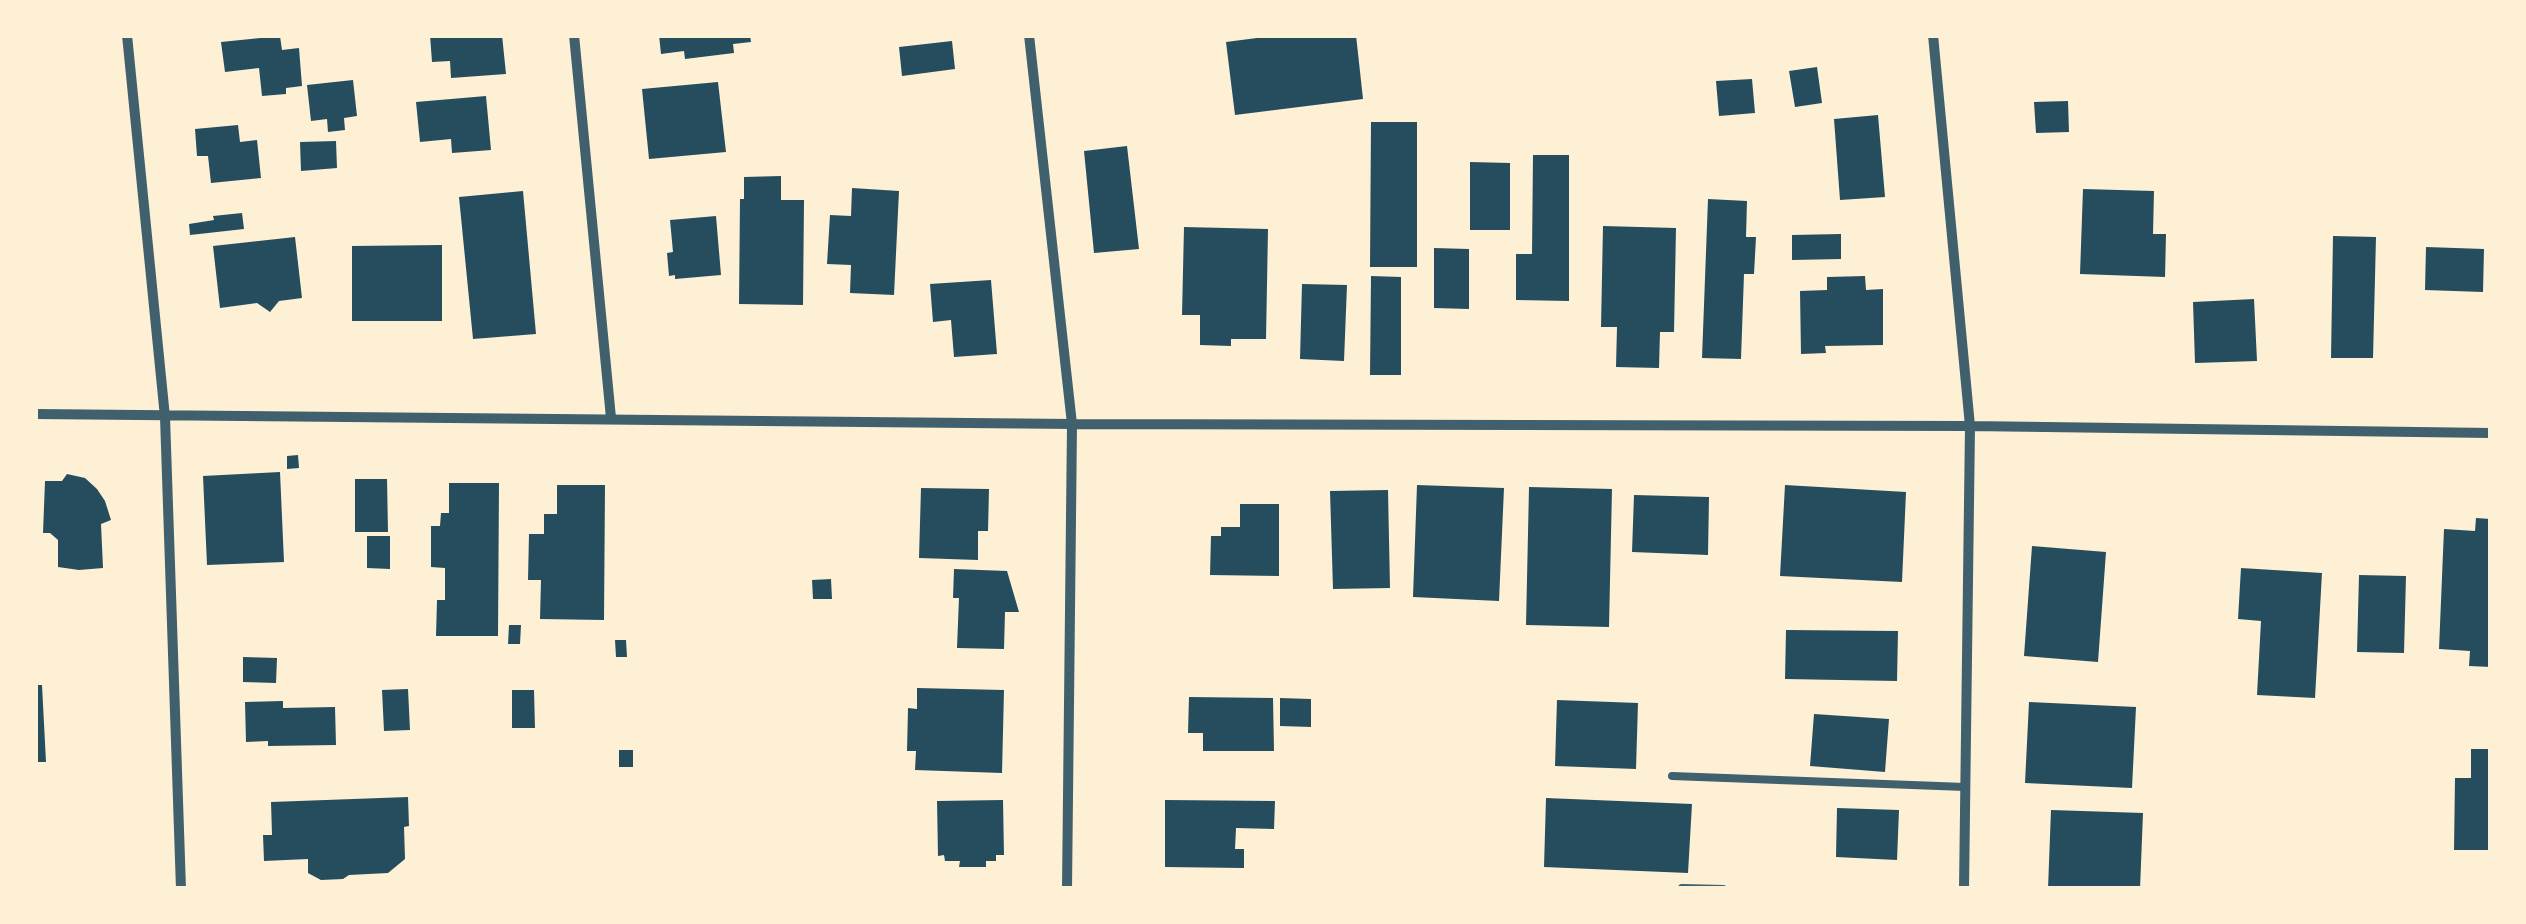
<!DOCTYPE html>
<style>
body{margin:0}
#map{position:relative;width:2526px;height:924px;overflow:hidden;background:#fdf0d5;font-family:"Source Serif 4",serif}
canvas{display:block}
.frame{position:absolute;inset:0;border:38px solid #fdf0d5;pointer-events:none}
</style>
<div id="map">
<canvas width="2526" height="924"></canvas>
<div class="frame"></div>
</div>
<script>
const ctx = document.querySelector('canvas').getContext('2d');
ctx.lineJoin = 'round';
function fillPath(path, color) {
  ctx.fillStyle = color;
  ctx.fill(path, 'evenodd');
}
function shape(rows) {
  const path = new Path2D();
  for (const r of rows) {
    path.moveTo(r[0], r[1]);
    for (let i = 2; i < r.length; i += 2) path.lineTo(r[i], r[i + 1]);
  }
  return path;
}
function trace(path, color, width, dash) {
  ctx.strokeStyle = color;
  ctx.lineWidth = width;
  ctx.lineCap = dash ? 'butt' : 'round';
  ctx.setLineDash(dash || []);
  ctx.stroke(path);
}
const building = shape([
 [430,35,502,35,506,74,451,78,450,61,432,62],
 [659,35,750,35,751,42,733,44,734,53,685,59,684,51,661,54],
 [1280,35,1356,35,1363,99,1235,115,1226,42],
 [280,36,282,50,299,48,302,86,286,88,286,94,262,96,259,68,225,72,221,42],
 [952,41,955,69,902,76,899,47],
 [1817,67,1822,103,1795,107,1789,71],
 [1752,79,1755,113,1719,116,1716,81],
 [353,80,357,116,344,118,345,130,328,132,327,119,311,121,307,85],
 [718,82,726,152,649,159,642,89],
 [486,96,491,150,452,153,451,139,420,142,416,102],
 [2068,101,2069,132,2036,133,2034,102],
 [1878,115,1885,197,1840,200,1834,119],
 [1371,122,1417,122,1417,267,1370,267],
 [238,125,240,142,257,140,261,178,211,183,208,156,197,156,195,129],
 [336,141,337,168,301,171,300,142],
 [1127,146,1139,249,1094,253,1084,151],
 [1533,155,1569,155,1569,301,1516,300,1516,254,1532,254],
 [1470,162,1510,163,1510,230,1470,230],
 [781,176,781,200,804,200,803,305,739,304,740,199,744,199,744,177],
 [852,188,899,191,894,295,850,293,851,265,827,264,830,215,851,216],
 [2083,189,2154,191,2153,234,2166,234,2165,277,2080,274],
 [523,191,536,334,473,339,459,197],
 [1708,199,1747,201,1746,237,1756,237,1754,274,1744,274,1741,359,1702,358],
 [242,213,244,229,190,235,189,224,214,220,213,216],
 [716,216,721,275,675,279,675,275,669,276,667,253,673,252,670,220],
 [1603,226,1676,228,1674,332,1660,332,1659,368,1616,367,1617,327,1601,327],
 [1184,227,1268,229,1266,339,1231,339,1231,346,1200,345,1200,315,1182,315],
 [1841,234,1841,259,1792,260,1792,235],
 [2333,236,2376,237,2373,358,2331,358],
 [295,237,302,298,279,301,270,312,257,303,220,308,213,246],
 [442,245,442,321,352,321,352,246],
 [2426,247,2484,249,2483,292,2425,290],
 [1434,248,1469,249,1469,309,1434,308],
 [1371,276,1401,277,1401,375,1370,375],
 [1865,276,1866,290,1883,289,1883,345,1825,346,1826,353,1801,354,1800,291,1827,290,1827,277],
 [991,280,997,354,954,357,951,320,933,322,930,284],
 [1302,284,1347,285,1344,361,1300,359],
 [2254,299,2257,361,2195,363,2193,302],
 [298,455,299,468,287,469,287,456],
 [280,472,284,562,207,565,203,476],
 [67,474,85,478,97,489,105,501,111,520,101,524,103,568,79,570,58,567,58,540,50,533,43,533,45,481,62,481],
 [355,479,387,479,388,532,355,532],
 [449,483,499,483,498,636,436,636,437,600,445,600,445,568,431,567,431,526,440,526,441,513,449,513],
 [557,485,605,485,604,620,540,619,541,580,528,580,529,534,544,534,544,514,557,514],
 [1417,485,1504,488,1499,601,1413,597],
 [1785,485,1906,492,1902,582,1780,576],
 [1529,487,1612,489,1609,627,1526,625],
 [921,488,989,489,988,531,978,531,978,560,919,558],
 [1388,490,1390,588,1333,589,1330,491],
 [1634,495,1709,497,1708,555,1632,552],
 [1240,504,1279,504,1279,576,1210,575,1211,536,1221,536,1221,527,1240,527],
 [2476,518,2491,519,2491,667,2469,666,2470,651,2439,649,2444,529,2475,531],
 [367,536,390,536,390,569,367,568],
 [2032,546,2106,552,2098,662,2024,656],
 [2241,568,2322,573,2315,698,2257,695,2261,621,2238,619],
 [954,569,1007,571,1019,612,1005,612,1004,649,957,648,959,598,953,598],
 [2359,575,2406,576,2404,653,2357,652],
 [831,579,832,599,813,599,812,580],
 [509,625,521,625,520,644,508,644],
 [1786,630,1898,631,1897,681,1785,679],
 [615,640,626,640,627,657,616,657],
 [243,657,277,658,276,683,243,682],
 [35,685,42,685,46,762,35,762],
 [917,688,1004,690,1002,773,915,770,916,751,907,751,908,708,917,709],
 [408,689,410,730,384,731,382,690],
 [512,690,534,690,535,728,512,728],
 [1189,697,1273,698,1274,751,1203,751,1203,733,1188,733],
 [1280,698,1311,699,1311,727,1280,726],
 [1557,700,1638,703,1636,769,1555,766],
 [283,701,283,708,335,707,336,745,268,746,268,741,246,742,245,702],
 [2029,702,2136,707,2132,788,2025,783],
 [1814,714,1889,719,1885,772,1810,766],
 [2471,749,2491,749,2491,850,2454,850,2455,778,2471,778],
 [619,750,633,750,633,767,619,767],
 [408,797,409,826,404,827,405,859,388,873,349,875,343,879,321,880,308,873,308,859,264,861,263,835,272,835,271,802],
 [1546,798,1692,804,1688,873,1544,867],
 [1003,800,1004,855,996,855,996,861,986,861,986,867,959,867,960,861,945,861,944,855,938,856,937,801],
 [1165,800,1275,801,1274,829,1236,828,1235,849,1244,849,1244,868,1165,867],
 [1837,808,1899,810,1897,860,1836,857],
 [2051,810,2143,813,2140,889,2048,889]
]);
const service = shape([
 [1672,776,1965,787],
 [1682,888,1723,889]
]);
const minor = shape([
 [127,35,165,417,181,889],
 [574,35,611,418],
 [1029,35,1072,424,1067,889],
 [1933,35,1970,426,1964,889],
 [35,414,1072,424,1970,426,2491,433]
]);
fillPath(building, '#264d5e');
trace(service, '#3f606c', 8);
trace(minor, '#3f606c', 10);
</script>
